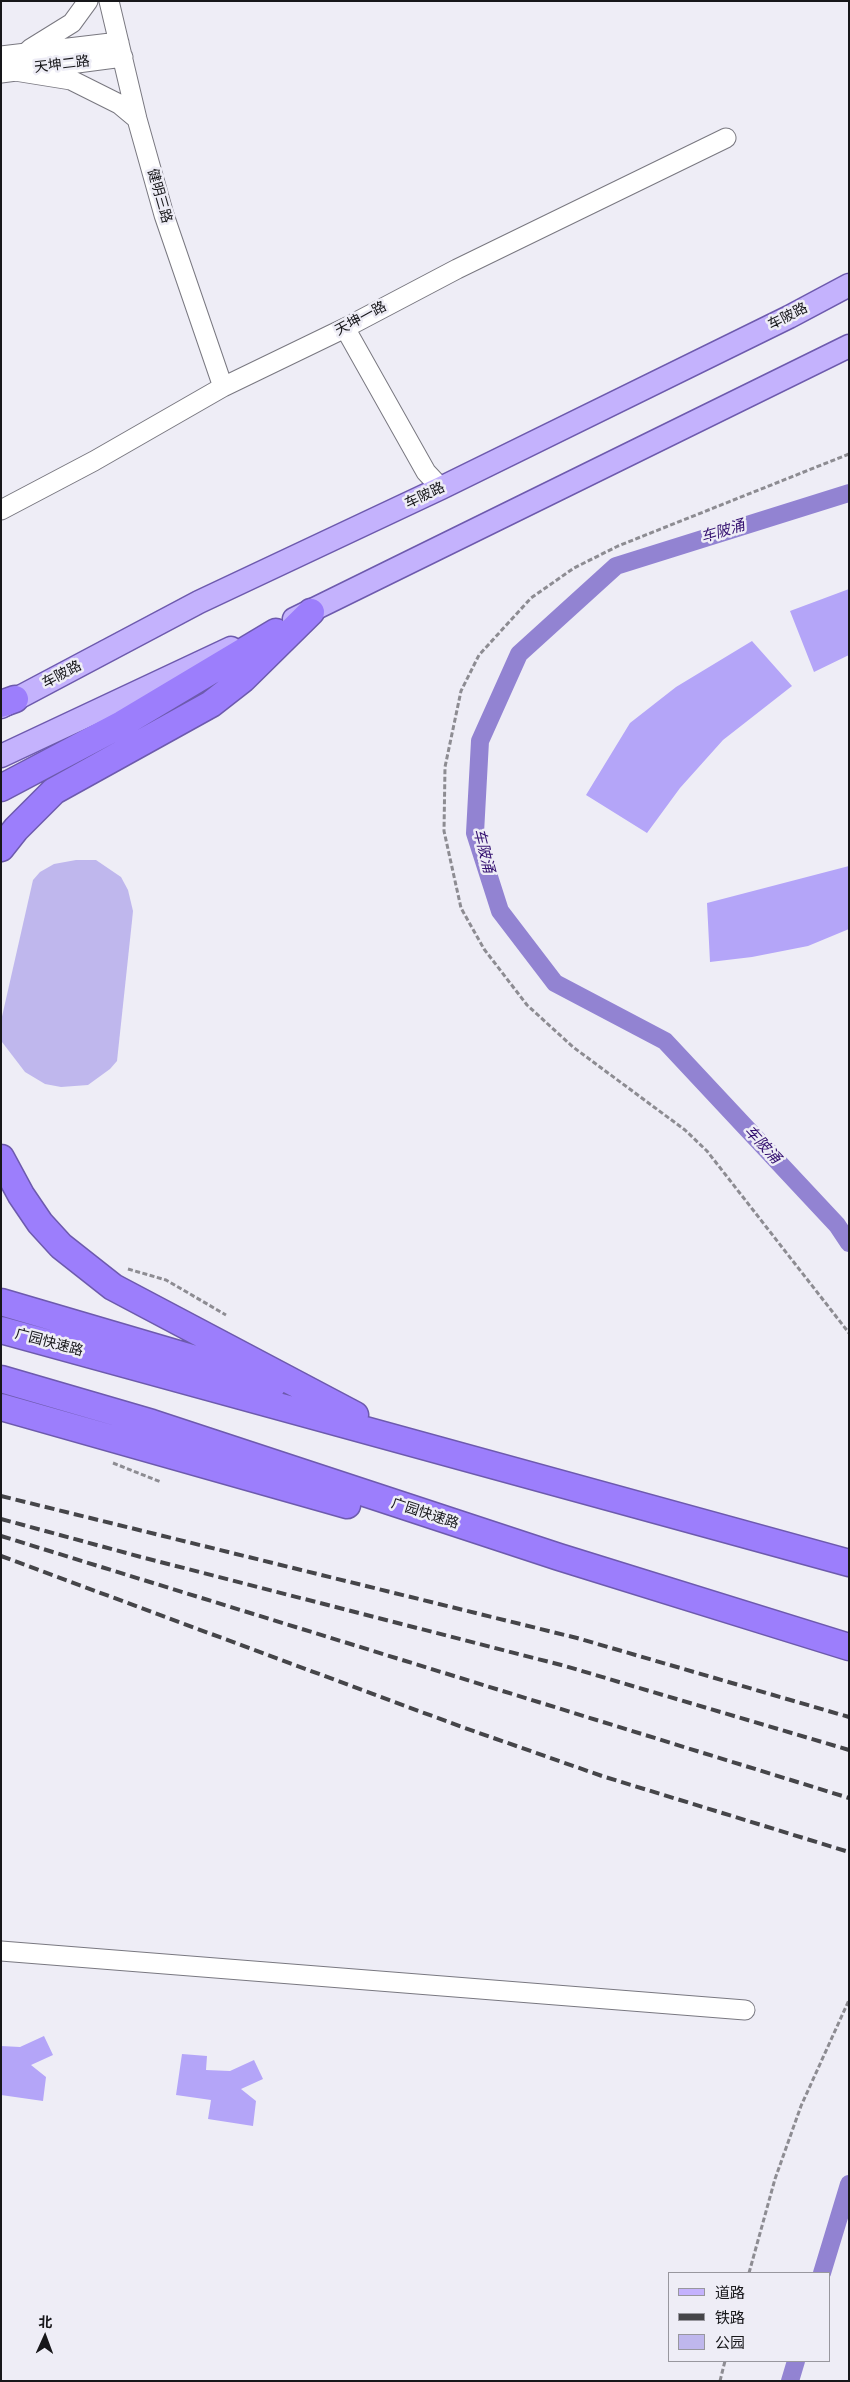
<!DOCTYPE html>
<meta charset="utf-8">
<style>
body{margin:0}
#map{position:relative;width:850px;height:2382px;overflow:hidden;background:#eeedf6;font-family:"DM Sans","Noto Sans SC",sans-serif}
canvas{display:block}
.frame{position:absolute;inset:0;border:2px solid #17171a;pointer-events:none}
.legend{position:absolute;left:668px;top:2272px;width:162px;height:90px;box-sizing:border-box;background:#eeedf6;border:1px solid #98979e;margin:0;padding:6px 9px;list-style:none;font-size:15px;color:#17171a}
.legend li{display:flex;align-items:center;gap:10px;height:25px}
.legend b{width:25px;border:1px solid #98979e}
.north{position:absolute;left:20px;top:2312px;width:50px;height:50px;-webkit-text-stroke:4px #eeedf6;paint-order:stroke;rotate:2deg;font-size:14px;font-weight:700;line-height:20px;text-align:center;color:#17171a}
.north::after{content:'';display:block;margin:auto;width:18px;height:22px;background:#17171a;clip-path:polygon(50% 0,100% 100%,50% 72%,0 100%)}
</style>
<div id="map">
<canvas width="850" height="2382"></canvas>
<div class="frame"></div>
<ul class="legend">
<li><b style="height:6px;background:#c4b2fd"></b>道路</li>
<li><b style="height:6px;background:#454549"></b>铁路</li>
<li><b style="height:14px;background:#bfb7ed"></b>公园</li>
</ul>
<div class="north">北</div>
</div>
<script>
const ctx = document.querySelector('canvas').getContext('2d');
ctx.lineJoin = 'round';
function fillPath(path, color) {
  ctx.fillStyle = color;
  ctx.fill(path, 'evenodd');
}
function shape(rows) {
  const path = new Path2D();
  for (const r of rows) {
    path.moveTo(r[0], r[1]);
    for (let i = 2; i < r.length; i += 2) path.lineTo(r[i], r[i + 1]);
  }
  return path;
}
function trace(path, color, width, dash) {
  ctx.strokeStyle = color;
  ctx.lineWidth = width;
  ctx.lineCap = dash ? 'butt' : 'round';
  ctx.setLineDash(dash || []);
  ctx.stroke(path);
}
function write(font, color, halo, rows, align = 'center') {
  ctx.font = font + ' "DM Sans","Noto Sans SC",sans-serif';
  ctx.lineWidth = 5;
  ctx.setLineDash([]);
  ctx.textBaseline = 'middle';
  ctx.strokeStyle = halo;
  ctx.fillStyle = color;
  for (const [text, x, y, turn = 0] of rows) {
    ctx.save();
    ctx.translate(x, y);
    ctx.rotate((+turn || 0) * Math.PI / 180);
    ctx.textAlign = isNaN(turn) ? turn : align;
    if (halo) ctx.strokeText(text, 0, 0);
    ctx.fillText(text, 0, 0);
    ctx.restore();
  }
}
const green = shape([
 [76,860,96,860,121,877,128,890,133,911,132,921,117,1061,110,1069,88,1085,61,1087,45,1084,25,1072,2,1042,1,1021,33,880,40,872,54,864]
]);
const canal = shape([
 [849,493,616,566,519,654,480,741,475,833,500,911,555,983,665,1041,837,1225,849,1243],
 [822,2273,849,2184],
 [790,2381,796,2361]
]);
const building = shape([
 [849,589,849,655,814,672,790,611],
 [752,641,792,686,723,740,680,788,647,833,586,795,630,723,676,687],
 [849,866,849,929,808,946,752,957,710,962,707,903],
 [44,2036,53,2055,31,2065,46,2077,43,2101,1,2095,1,2046,20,2047],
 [182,2054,207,2056,206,2070,230,2071,254,2060,263,2079,241,2089,256,2101,253,2126,208,2119,211,2100,176,2095]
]);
const path = shape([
 [849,454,618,546,574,568,531,598,479,655,461,691,445,767,444,831,461,908,484,949,527,1005,573,1047,685,1130,707,1151,849,1333],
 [128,1269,166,1280,226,1315],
 [113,1463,161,1482],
 [749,2273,775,2179,801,2106,849,2000],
 [720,2381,725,2361]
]);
const minor = shape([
 [109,1,137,119,164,215,223,387],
 [30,49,72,23,88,1],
 [1,56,119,42],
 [15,71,71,80,119,104,137,119],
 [1,73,123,57],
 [345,328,426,472,441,488],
 [1,510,94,461,223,387,345,328,457,269,726,138],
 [1,1951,745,2010]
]);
const major = shape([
 [294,619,849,346],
 [1,707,199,602,441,488,789,317,849,285],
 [1,756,231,648]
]);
const highway = shape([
 [1,704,15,699],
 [1,788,122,724,276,632],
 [1,848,16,829,54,791,211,704,243,679,311,612],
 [1,1158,21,1195,40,1223,61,1246,113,1287,355,1415],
 [1,1302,195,1359,272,1386],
 [1,1330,849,1563],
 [1,1379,152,1423,559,1557,849,1647],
 [1,1407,347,1505]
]);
const rail = shape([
 [1,1496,577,1638,849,1717],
 [1,1519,141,1557,565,1666,849,1750],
 [1,1536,849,1798],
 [1,1556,462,1727,602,1776,849,1852]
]);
const streetNames = [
 ["天坤二路",62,65,-7],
 ["健明三路",159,196,74],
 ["车陂路",788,317,-27],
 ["天坤一路",361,319,-28],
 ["车陂路",425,496,-25],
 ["车陂路",62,675,-28],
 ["广园快速路",49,1343,15],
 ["广园快速路",425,1514,18]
];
const waterNames = [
 ["车陂涌",723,532,-17],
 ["车陂涌",483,851,76],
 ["车陂涌",762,1145,47]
];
fillPath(green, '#bfb7ed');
trace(canal, '#9283d2', 18);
fillPath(building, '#b4a5f8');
trace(minor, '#797880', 21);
trace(major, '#6d5aad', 25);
trace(highway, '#6d5aad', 29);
trace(path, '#8d8c92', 3, [5, 2.5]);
trace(minor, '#fff', 19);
trace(major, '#c4b2fd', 22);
trace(highway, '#9c7efc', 26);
trace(rail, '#454549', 4, [10, 5]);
write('14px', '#17171a', '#eeedf6', streetNames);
write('italic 15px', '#341170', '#eeedf6', waterNames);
</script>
